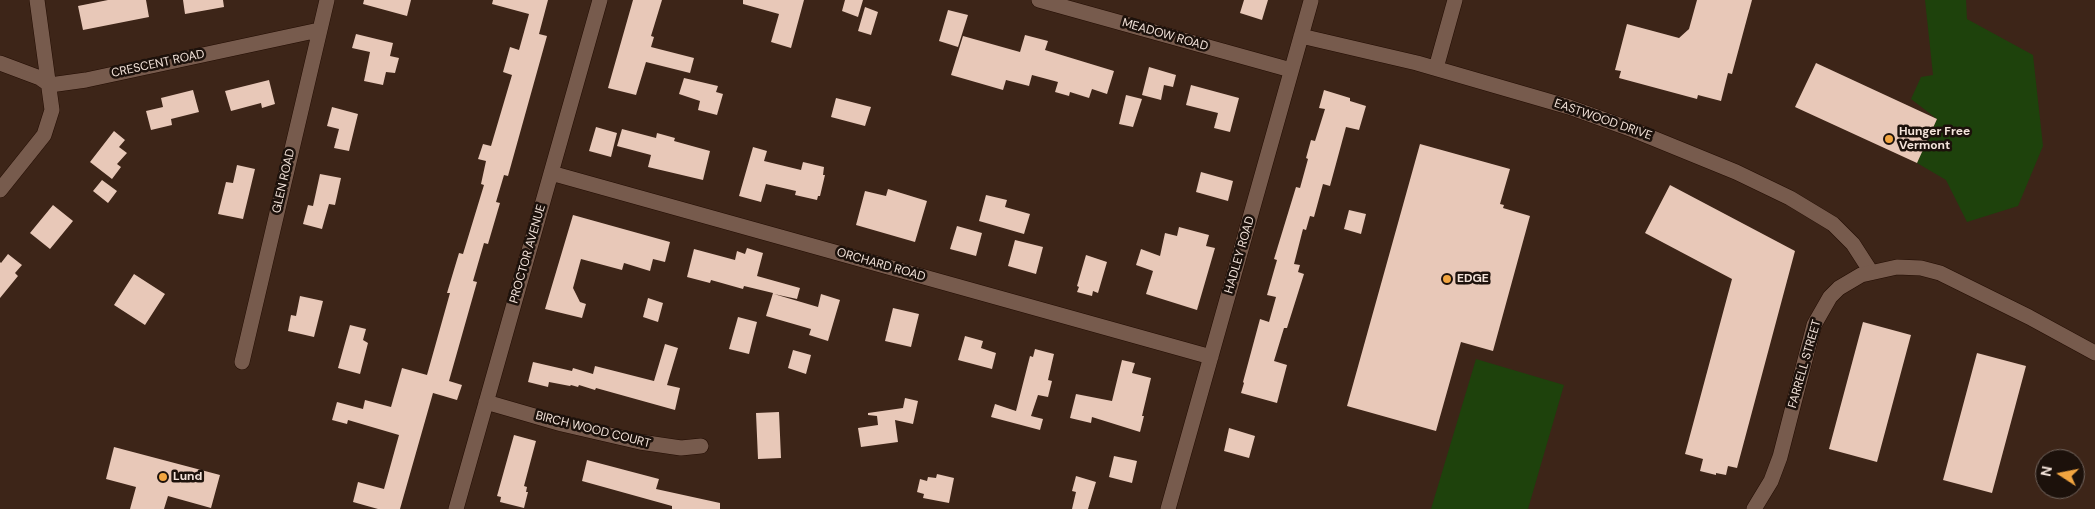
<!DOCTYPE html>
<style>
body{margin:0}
#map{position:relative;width:2095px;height:509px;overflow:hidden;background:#3d2518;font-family:"DM Sans",sans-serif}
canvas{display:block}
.north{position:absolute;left:2035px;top:449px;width:50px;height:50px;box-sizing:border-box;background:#1c110b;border:1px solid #72655e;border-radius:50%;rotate:281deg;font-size:14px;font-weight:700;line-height:20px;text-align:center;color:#f3e3da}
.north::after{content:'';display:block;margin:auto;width:18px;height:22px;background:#f2a540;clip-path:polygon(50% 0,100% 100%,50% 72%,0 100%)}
</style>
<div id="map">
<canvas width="2095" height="509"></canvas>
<div class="north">N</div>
</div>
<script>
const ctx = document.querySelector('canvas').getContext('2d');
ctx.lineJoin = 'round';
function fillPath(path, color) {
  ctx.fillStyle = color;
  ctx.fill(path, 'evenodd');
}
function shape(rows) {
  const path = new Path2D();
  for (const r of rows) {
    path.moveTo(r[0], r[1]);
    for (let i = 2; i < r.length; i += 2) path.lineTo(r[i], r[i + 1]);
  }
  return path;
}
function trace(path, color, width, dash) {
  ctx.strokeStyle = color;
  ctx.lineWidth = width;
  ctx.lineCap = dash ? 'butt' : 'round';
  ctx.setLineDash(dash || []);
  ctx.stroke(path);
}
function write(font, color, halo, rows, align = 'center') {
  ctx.font = font + ' "DM Sans",sans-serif';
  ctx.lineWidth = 5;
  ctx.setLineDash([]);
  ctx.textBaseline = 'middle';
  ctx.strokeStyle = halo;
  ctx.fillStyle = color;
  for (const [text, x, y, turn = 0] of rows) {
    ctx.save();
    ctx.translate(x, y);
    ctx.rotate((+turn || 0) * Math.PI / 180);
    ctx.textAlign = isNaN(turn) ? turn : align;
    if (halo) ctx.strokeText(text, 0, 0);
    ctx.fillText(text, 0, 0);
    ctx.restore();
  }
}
const green = shape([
 [1925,0,1966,0,1967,19,2033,55,2043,146,2018,206,1967,222,1946,180,1917,163,1937,119,1911,99,1921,77,1933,75],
 [1476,359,1564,385,1528,509,1431,509]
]);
const building = shape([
 [108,0,146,0,149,17,83,30,78,6],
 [183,0,223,0,224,7,185,14],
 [364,0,411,0,407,16,363,4],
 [493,0,548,0,539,34,547,36,508,176,504,175,496,202,500,203,488,244,484,243,473,281,477,282,449,381,462,385,457,400,433,393,400,509,378,509,353,502,358,482,384,489,399,435,348,420,347,424,332,420,337,402,363,409,365,400,391,407,402,368,427,375,450,293,447,293,459,253,463,254,484,185,481,184,486,161,478,159,483,144,491,146,512,75,503,72,510,47,519,50,529,14,492,4],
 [633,0,662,0,651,36,654,37,651,47,694,58,690,73,646,62,636,95,608,88],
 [743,0,804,0,791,48,771,42,779,14,743,4],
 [845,0,863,0,858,17,842,11],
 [1244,0,1268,0,1262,20,1240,13],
 [1697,0,1752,0,1732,74,1728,73,1721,101,1698,95,1697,99,1619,78,1621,71,1615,70,1627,24,1679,38,1689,29],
 [865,7,878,12,871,35,858,31],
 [948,10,968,15,958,47,939,41],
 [356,34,393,43,390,56,399,58,395,73,386,72,383,85,364,81,370,52,352,48],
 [1025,35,1048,41,1045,50,1114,71,1107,94,1092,89,1089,98,1070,92,1069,96,1055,92,1058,82,1032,75,1029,86,1006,80,1003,90,951,75,963,36,1020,52],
 [1816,63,1937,119,1917,163,1795,107],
 [1149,67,1176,75,1173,87,1164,85,1161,100,1142,95],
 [684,78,718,86,716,92,723,94,717,115,698,110,700,101,679,94],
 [269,80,275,104,262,108,261,103,231,111,225,91],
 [1191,85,1239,98,1230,132,1214,128,1218,113,1186,105],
 [193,90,199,112,171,119,172,125,151,130,146,111,163,107,161,98],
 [1324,90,1350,98,1350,101,1366,106,1359,130,1346,127,1330,186,1323,184,1314,217,1310,216,1306,230,1303,229,1294,264,1300,265,1298,272,1304,274,1287,328,1284,328,1274,361,1287,365,1277,403,1241,393,1244,383,1243,382,1260,319,1269,322,1276,297,1267,295,1277,260,1274,259,1296,187,1300,188,1308,159,1306,158,1311,140,1315,141,1325,109,1319,108],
 [1126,95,1142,99,1133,127,1119,124],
 [836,98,871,107,865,126,831,117],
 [332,107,358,114,349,151,334,148,339,129,327,126],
 [596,127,617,133,611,157,589,151],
 [622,129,656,138,657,133,675,138,674,141,710,151,703,180,648,167,651,155,617,146],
 [114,131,125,140,119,147,127,153,117,164,121,167,112,179,90,162],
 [1420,144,1510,169,1500,204,1504,205,1503,208,1530,216,1493,351,1461,342,1436,431,1347,406],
 [753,147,767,151,764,161,801,170,803,162,824,167,823,175,825,175,820,196,818,196,817,200,795,195,796,191,766,184,761,202,739,196],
 [237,165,255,169,243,219,218,214,226,182,233,183],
 [1201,172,1233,181,1228,201,1196,192],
 [320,174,341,178,335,205,329,204,322,229,303,224,308,205,313,206],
 [102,180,117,191,108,203,93,191],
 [1670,185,1795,251,1737,468,1728,466,1726,475,1716,473,1716,475,1700,471,1703,459,1685,454,1732,279,1645,233],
 [888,189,927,201,915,242,856,225,865,191,886,196],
 [986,195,1007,200,1005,207,1030,214,1024,234,979,221],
 [53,205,73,221,50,249,30,233],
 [1349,210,1366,214,1361,234,1344,229],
 [573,215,670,242,665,262,653,259,650,271,624,263,622,270,581,259,573,288,580,302,586,304,582,318,545,309],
 [957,226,982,233,976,256,950,249],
 [1179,227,1209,235,1206,246,1215,248,1197,310,1146,294,1153,271,1136,265,1141,249,1160,256,1165,233,1177,236],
 [1015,240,1043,247,1036,274,1008,266],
 [747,248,763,253,757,276,800,288,797,299,774,294,818,307,821,294,840,300,828,341,809,335,811,329,766,316,773,293,744,286,743,289,711,280,710,283,687,277,694,249,735,260,737,251,745,254],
 [8,254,22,265,15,273,18,276,0,298,0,262,1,263],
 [1086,255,1107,262,1098,293,1093,291,1092,296,1077,292,1079,287,1077,286],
 [134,274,165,294,145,325,114,305],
 [300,296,323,301,314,337,288,331,291,315,296,316],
 [648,298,663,303,658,322,643,317],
 [893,308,919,314,911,347,885,341],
 [738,317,757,322,749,354,729,349],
 [1863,322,1911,335,1877,462,1829,449],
 [350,325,366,329,363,340,368,343,360,374,338,368],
 [965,336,983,341,981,348,996,353,992,369,958,360],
 [665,344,678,348,667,385,680,388,675,410,596,388,595,390,579,385,578,387,571,385,570,386,549,382,548,387,528,382,533,362,572,371,573,368,593,374,595,366,654,381],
 [1035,349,1054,354,1048,380,1052,381,1048,397,1038,395,1031,416,1043,419,1040,430,991,417,995,404,1016,411,1030,356,1033,357],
 [793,350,811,355,806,374,788,368],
 [1977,353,2026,366,1992,493,1943,480],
 [1122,360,1135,363,1132,373,1151,378,1142,416,1144,416,1140,432,1092,417,1091,423,1070,418,1076,394,1112,401],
 [905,398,918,401,913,424,895,420,898,442,861,447,858,428,878,425,877,416,868,415,868,413,903,408],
 [779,412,781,458,758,459,756,413],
 [1229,428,1255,436,1249,458,1224,451],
 [514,435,536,441,524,486,527,487,526,492,528,492,524,508,500,502,501,497,497,496],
 [114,447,220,475,211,508,168,496,164,509,130,509,136,487,106,479],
 [1114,456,1137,461,1132,483,1109,477],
 [587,460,659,479,656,489,720,503,720,509,672,509,672,506,582,481],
 [937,474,954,478,949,503,923,498,924,494,917,492,920,479,927,481,928,477,936,478],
 [1076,476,1096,482,1088,509,1072,509,1076,492,1072,491]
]);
const minor = shape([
 [1039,0,1291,70],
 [1301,36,1417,63,1569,107,1633,130,1736,172,1790,198,1833,224,1853,244,1871,272],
 [0,63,40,78,50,85,86,80,319,30],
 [1436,68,1455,0],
 [551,173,1211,357],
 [0,190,44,135,52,110,37,0],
 [242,362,327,0],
 [486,402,562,424,640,442,681,448,701,446],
 [456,509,600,0],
 [1168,509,1311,1]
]);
const tertiary = shape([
 [1754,509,1771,481,1780,457,1814,325,1830,297,1839,288,1861,275,1897,267,1921,268,1940,273,2029,317,2095,353]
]);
const markers = [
 [1889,139,5,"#f2a540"],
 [1447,279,5,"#f2a540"],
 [163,477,5,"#f2a540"]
];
const streetNames = [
 ["MEADOW ROAD",1165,35,16],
 ["CRESCENT ROAD",158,64,-12],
 ["EASTWOOD DRIVE",1603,120,19],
 ["GLEN ROAD",284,181,-77],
 ["PROCTOR AVENUE",528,254,-74],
 ["HADLEY ROAD",1240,255,-74],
 ["ORCHARD ROAD",881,265,16],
 ["FARRELL STREET",1805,364,-74],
 ["BIRCH WOOD COURT",593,430,14]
];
const poiNames = [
 ["Hunger Free",1899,132],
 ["Vermont",1899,146],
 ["EDGE",1457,279],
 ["Lund",173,477]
];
fillPath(green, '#1e420c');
fillPath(building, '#e8c8b8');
trace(minor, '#230d03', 16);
trace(tertiary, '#230d03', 16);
trace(minor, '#775b4d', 15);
trace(tertiary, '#775b4d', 15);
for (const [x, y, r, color] of markers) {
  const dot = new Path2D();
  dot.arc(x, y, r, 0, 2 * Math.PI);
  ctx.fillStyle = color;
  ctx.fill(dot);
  trace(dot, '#1c110b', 2);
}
write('12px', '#f3e3da', '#1c110b', streetNames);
write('bold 12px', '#f3e3da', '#1c110b', poiNames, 'left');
</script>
